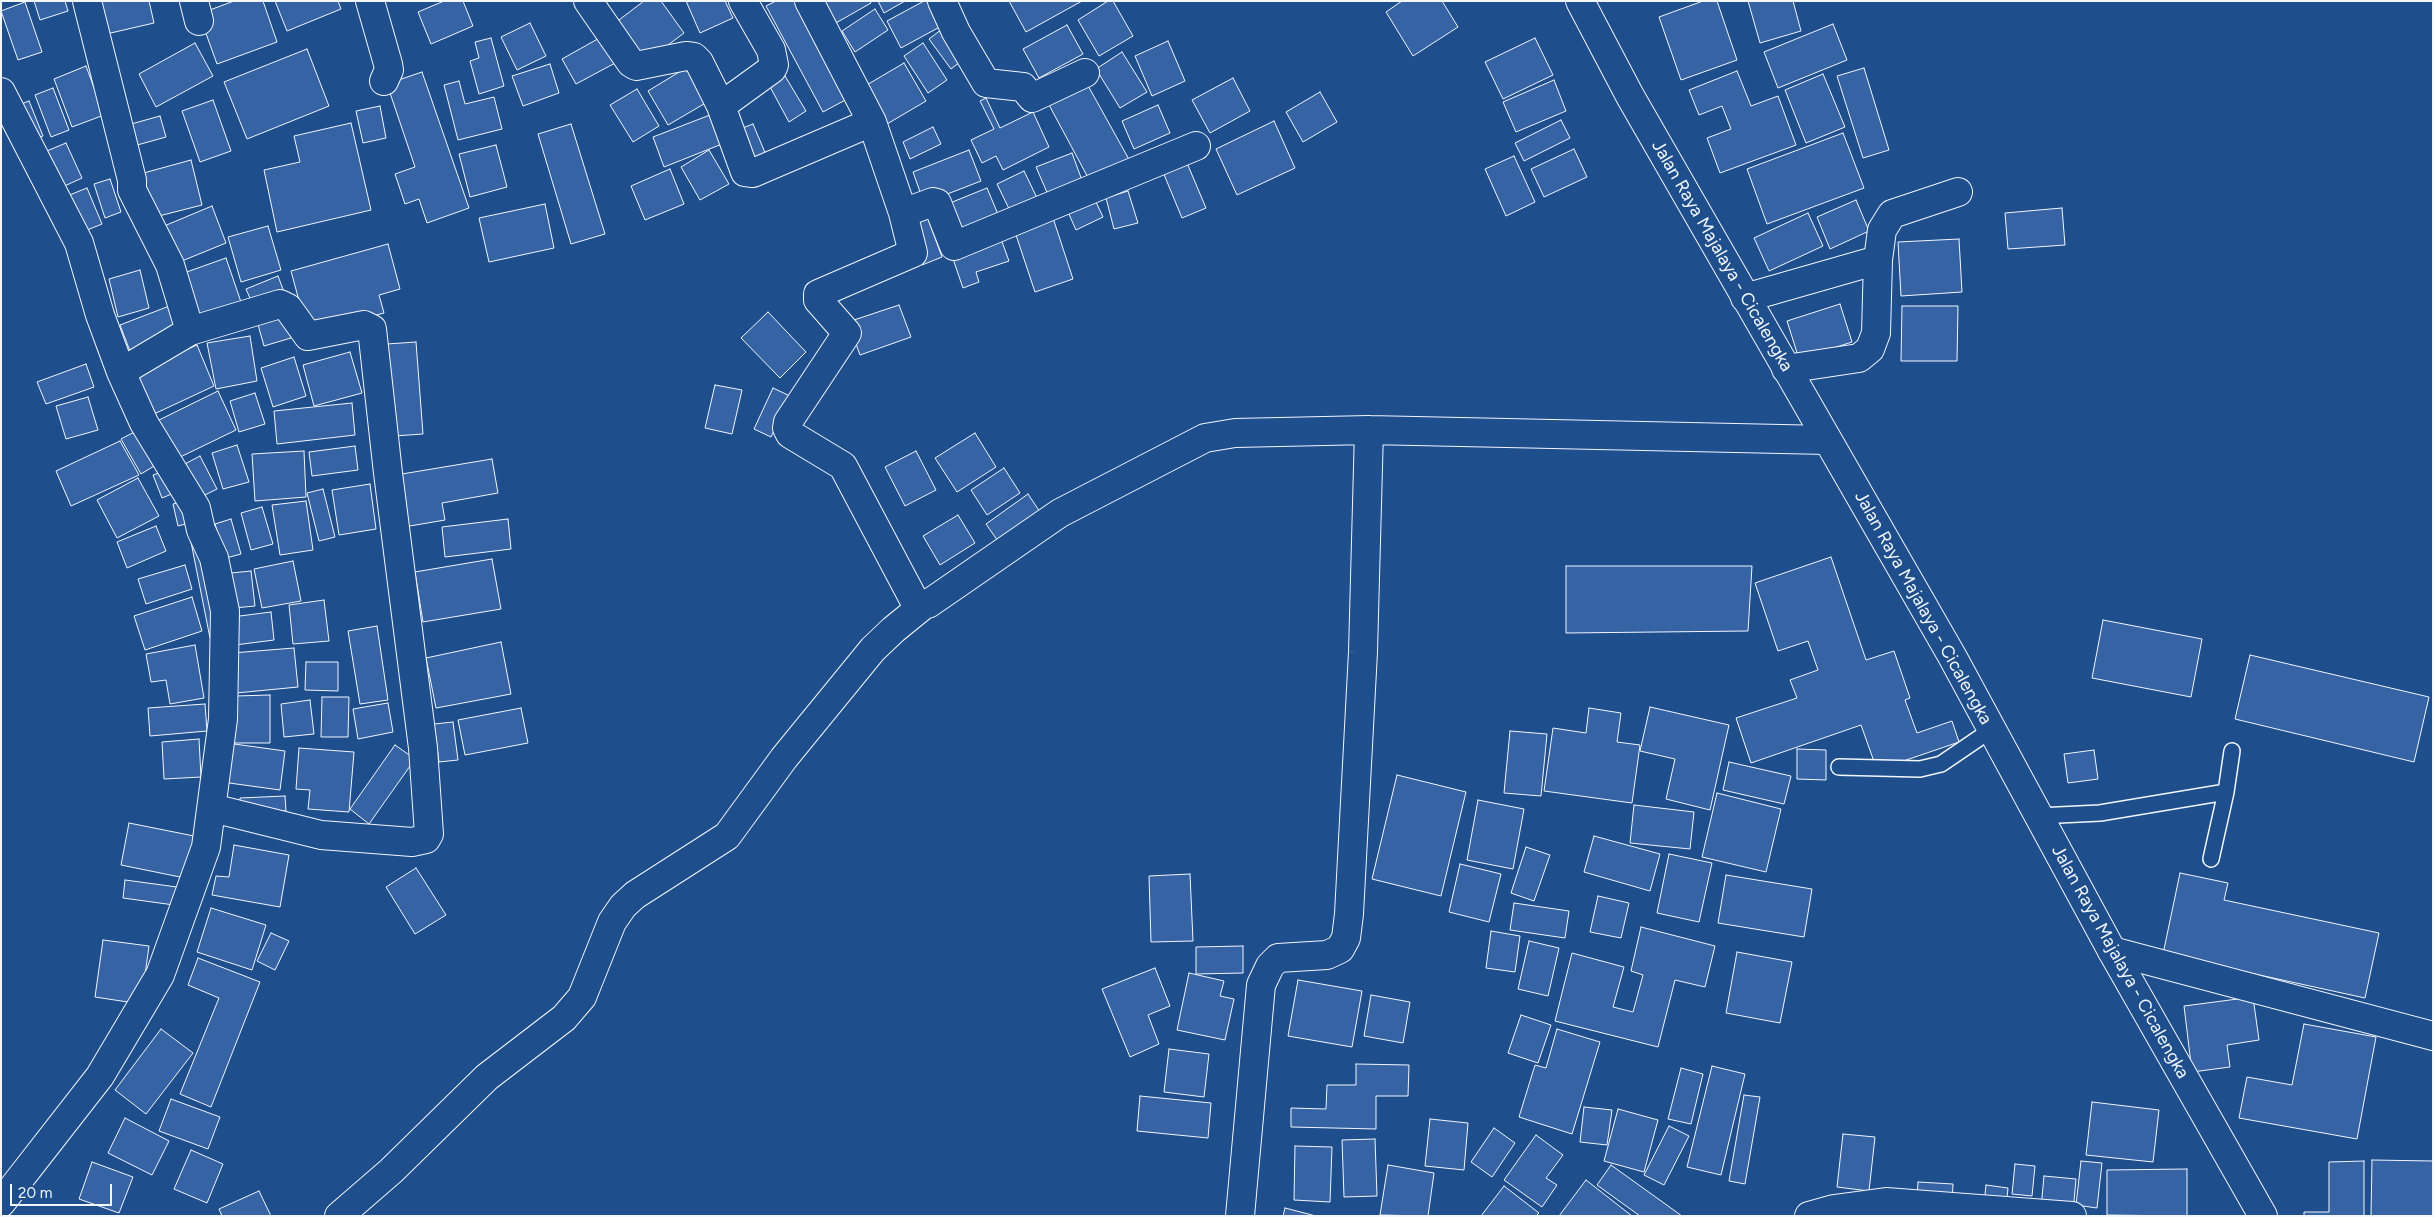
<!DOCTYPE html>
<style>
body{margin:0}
#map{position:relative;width:2434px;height:1217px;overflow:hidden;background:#1f4e8c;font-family:Figtree,sans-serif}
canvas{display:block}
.frame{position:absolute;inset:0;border:2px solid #f2f6ff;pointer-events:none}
.scale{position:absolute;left:10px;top:1184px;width:102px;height:22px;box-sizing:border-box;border:2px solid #f2f6ff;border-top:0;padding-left:6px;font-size:15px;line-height:18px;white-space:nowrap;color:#f2f6ff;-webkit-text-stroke:4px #1f4e8c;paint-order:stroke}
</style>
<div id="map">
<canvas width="2434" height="1217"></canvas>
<div class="frame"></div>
<div class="scale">20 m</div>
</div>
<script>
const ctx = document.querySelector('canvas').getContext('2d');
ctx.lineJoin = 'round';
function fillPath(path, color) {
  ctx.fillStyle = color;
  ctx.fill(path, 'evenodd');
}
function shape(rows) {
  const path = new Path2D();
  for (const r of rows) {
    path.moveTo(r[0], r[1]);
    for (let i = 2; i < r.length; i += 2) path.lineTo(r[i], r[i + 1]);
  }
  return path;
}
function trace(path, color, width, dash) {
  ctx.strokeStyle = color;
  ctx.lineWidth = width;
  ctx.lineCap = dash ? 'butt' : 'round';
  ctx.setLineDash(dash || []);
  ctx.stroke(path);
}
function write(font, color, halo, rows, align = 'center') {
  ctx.font = font + ' Figtree,sans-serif';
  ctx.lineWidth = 4;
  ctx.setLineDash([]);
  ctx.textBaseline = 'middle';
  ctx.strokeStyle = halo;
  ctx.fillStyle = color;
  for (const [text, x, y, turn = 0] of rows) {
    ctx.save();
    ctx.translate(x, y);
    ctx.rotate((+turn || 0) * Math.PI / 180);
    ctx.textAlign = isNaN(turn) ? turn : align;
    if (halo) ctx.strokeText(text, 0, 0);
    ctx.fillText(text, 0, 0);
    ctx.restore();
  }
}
const building = shape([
 [34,1,65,1,68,11,40,20,34,1],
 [94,1,149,1,154,23,102,35,94,1],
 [234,1,263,1,277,42,217,64,199,14,234,1],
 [275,1,338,1,341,9,287,31,275,1],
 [444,1,463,1,473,26,431,44,418,12,444,1],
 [644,1,661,1,684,33,644,63,615,23,644,1],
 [686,1,725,1,733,18,700,33,686,1],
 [776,1,797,1,849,98,823,112,766,6,776,1],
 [822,1,870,1,871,3,834,24,822,1],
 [878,1,905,1,884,13,878,1],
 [924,1,936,1,947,23,901,48,887,21,924,1],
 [1009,1,1082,1,1026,32,1009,1],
 [1108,1,1113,1,1133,36,1099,56,1078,20,1108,1],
 [1402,1,1442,1,1458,27,1413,56,1386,12,1402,1],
 [1703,1,1717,1,1737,60,1681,80,1659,17,1703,1],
 [1748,1,1793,1,1801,31,1760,43,1748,1],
 [25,2,42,52,18,60,1,11,25,2],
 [875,9,888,30,855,52,842,31,875,9],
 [530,23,546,56,517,70,501,37,530,23],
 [1833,24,1847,60,1778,88,1764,52,1833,24],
 [1067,25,1083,54,1039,78,1023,49,1067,25],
 [946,26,968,56,951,69,929,39,946,26],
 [603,36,617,62,576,84,562,59,603,36],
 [491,38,504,86,479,94,470,61,479,58,475,42,491,38],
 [1535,38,1553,75,1503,99,1485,62,1535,38],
 [1168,41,1185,81,1152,96,1135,56,1168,41],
 [195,43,213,76,156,107,139,74,195,43],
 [923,43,947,80,928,93,904,56,923,43],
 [307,49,329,106,247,139,224,82,307,49],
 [1122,52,1147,92,1120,108,1096,69,1122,52],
 [904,63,926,101,887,124,865,86,904,63],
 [550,64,559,93,523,106,512,76,550,64],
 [86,66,104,115,72,127,54,79,86,66],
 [689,66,709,101,668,125,648,91,689,66],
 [1864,68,1889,150,1863,158,1837,76,1864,68],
 [1737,71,1751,106,1778,96,1796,145,1720,173,1707,138,1731,129,1722,106,1699,115,1689,90,1737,71],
 [422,72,469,208,427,223,419,199,405,204,395,174,415,167,387,84,422,72],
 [1823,74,1845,127,1806,143,1785,90,1823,74],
 [785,76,806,111,789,122,769,85,785,76],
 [1233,78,1250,111,1210,133,1192,100,1233,78],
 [1554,80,1566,111,1516,132,1503,102,1554,80],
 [459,81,465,104,494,97,502,129,458,140,444,85,459,81],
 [1086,82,1131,163,1092,185,1048,103,1086,82],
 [53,88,69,130,51,137,35,95,53,88],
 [637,89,659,126,633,142,610,105,637,89],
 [1320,92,1337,122,1303,142,1286,112,1320,92],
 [986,98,1000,128,1033,112,1049,147,1003,170,996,156,982,163,971,140,994,129,980,101,986,98],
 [213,100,231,151,200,162,182,111,213,100],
 [29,101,43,136,30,141,16,106,29,101],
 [1158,105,1170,133,1134,149,1122,121,1158,105],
 [380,106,386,138,363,143,356,111,380,106],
 [710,115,722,144,664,167,653,137,710,115],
 [160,116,166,137,130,147,124,126,160,116],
 [1561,120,1570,138,1524,161,1515,143,1561,120],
 [1274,121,1295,168,1237,195,1216,149,1274,121],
 [351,123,371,210,277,232,264,170,300,162,294,136,351,123],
 [571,124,605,234,571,244,538,134,571,124],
 [753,124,769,162,751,170,735,131,753,124],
 [933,127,941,144,910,159,903,142,933,127],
 [1843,133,1864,188,1767,224,1747,169,1843,133],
 [66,143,82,178,58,189,42,153,66,143],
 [496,145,507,187,470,197,459,154,496,145],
 [1574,149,1587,177,1544,197,1531,169,1574,149],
 [709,150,729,184,700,200,681,167,709,150],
 [969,150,981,181,924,203,913,172,969,150],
 [1072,153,1083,183,1049,197,1036,167,1072,153],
 [1514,156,1535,202,1506,216,1485,169,1514,156],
 [191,160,202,205,151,218,140,174,191,160],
 [1187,163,1206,208,1182,218,1163,172,1187,163],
 [670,169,684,204,645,220,631,186,670,169],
 [1024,171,1040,204,1013,217,997,184,1024,171],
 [110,179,121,212,105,218,94,184,110,179],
 [87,188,102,224,82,232,67,196,87,188],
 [987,188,1000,219,964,235,950,203,987,188],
 [1128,191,1138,223,1114,229,1106,198,1128,191],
 [1095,200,1103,217,1076,230,1068,212,1095,200],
 [1856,200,1869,231,1830,249,1817,217,1856,200],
 [545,204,554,248,489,262,479,218,545,204],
 [212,206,226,243,172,265,157,229,212,206],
 [2062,208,2065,245,2008,249,2005,213,2062,208],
 [1808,213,1823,246,1769,271,1754,238,1808,213],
 [1053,218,1073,279,1035,292,1015,232,1053,218],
 [928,219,942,257,922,265,908,227,928,219],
 [268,226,281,270,241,282,228,237,268,226],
 [1001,239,1009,261,976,272,979,282,963,288,952,256,1001,239],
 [1959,239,1962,292,1901,296,1898,242,1959,239],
 [388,244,400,289,379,295,384,313,308,334,291,271,388,244],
 [226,258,242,305,197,321,181,274,226,258],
 [140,270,149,308,118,317,109,279,140,270],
 [278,276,284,292,253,305,246,289,278,276],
 [1840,304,1852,342,1799,359,1787,321,1840,304],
 [172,305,181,331,130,351,120,325,172,305],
 [899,305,911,337,860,355,848,322,899,305],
 [1902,306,1958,306,1957,361,1901,361,1902,306],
 [768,312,806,352,780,378,741,338,768,312],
 [284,313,291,338,264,346,257,321,284,313],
 [250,336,257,381,216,389,207,343,250,336],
 [416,342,423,434,394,436,387,344,416,342],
 [197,345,214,386,154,414,135,373,197,345],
 [350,352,362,393,314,406,303,365,350,352],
 [294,357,306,396,273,407,261,368,294,357],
 [86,364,94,387,46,404,37,382,86,364],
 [715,385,742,390,732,434,705,428,715,385],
 [773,388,790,396,771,437,754,429,773,388],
 [218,391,236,430,172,461,153,423,218,391],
 [255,393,265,424,239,432,230,401,255,393],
 [88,397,98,430,66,439,56,406,88,397],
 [352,403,355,435,277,444,274,411,352,403],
 [140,429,159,463,141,474,121,439,140,429],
 [975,433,996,467,957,492,935,458,975,433],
 [120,441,139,475,71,506,56,471,120,441],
 [237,445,249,482,223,489,212,453,237,445],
 [355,446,358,470,312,476,309,452,355,446],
 [304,451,306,497,255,501,252,454,304,451],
 [916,451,936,490,905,506,885,467,916,451],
 [200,456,217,489,199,498,183,465,200,456],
 [492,459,498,493,442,503,445,520,404,527,396,475,492,459],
 [1004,468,1020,493,987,515,971,490,1004,468],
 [165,471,174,493,162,498,153,475,165,471],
 [138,478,159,516,117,538,97,500,138,478],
 [370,484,376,529,339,535,332,490,370,484],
 [323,489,335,537,319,541,307,493,323,489],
 [1028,494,1044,518,1002,547,986,524,1028,494],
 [184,501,189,523,178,526,173,504,184,501],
 [306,501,313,550,280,555,272,505,306,501],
 [262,507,273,544,251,550,241,513,262,507],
 [958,515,975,543,940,565,923,536,958,515],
 [231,519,241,554,226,558,215,524,231,519],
 [508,519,511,549,445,557,442,527,508,519],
 [156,526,166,551,127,568,117,542,156,526],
 [201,535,221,636,210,638,190,537,201,535],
 [1831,557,1866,660,1894,651,1910,698,1905,700,1917,733,1952,721,1959,742,1877,770,1861,725,1751,763,1736,718,1797,698,1790,680,1818,670,1808,641,1778,651,1755,583,1831,557],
 [492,559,501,609,423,622,415,572,492,559],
 [293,561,301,601,262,608,254,569,293,561],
 [185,565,192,589,146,604,138,579,185,565],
 [1566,566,1752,566,1748,631,1566,633,1566,566],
 [251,571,255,606,234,608,231,573,251,571],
 [192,597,202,631,145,650,134,616,192,597],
 [324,600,329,641,293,644,289,605,324,600],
 [271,612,274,640,235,645,232,617,271,612],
 [2103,620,2202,639,2191,697,2092,678,2103,620],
 [377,626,388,700,360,704,348,631,377,626],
 [501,642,511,694,436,708,426,658,501,642],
 [195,645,204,698,170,704,166,680,151,682,146,654,195,645],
 [294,648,298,687,236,693,232,653,294,648],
 [2250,655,2429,697,2414,762,2235,719,2250,655],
 [306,662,338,662,338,691,305,690,306,662],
 [270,695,270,743,234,743,235,696,270,695],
 [322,697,349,697,348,737,321,737,322,697],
 [310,700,314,734,284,737,281,704,310,700],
 [388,703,393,732,358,739,353,709,388,703],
 [205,704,207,731,150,736,148,708,205,704],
 [1650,707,1729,725,1710,810,1666,799,1675,759,1640,751,1650,707],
 [521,708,528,743,465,755,458,720,521,708],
 [1589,708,1621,713,1617,742,1640,745,1632,803,1544,791,1553,728,1586,733,1589,708],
 [453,722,458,760,439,762,434,724,453,722],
 [1510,731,1547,734,1541,796,1504,793,1510,731],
 [199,739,201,777,164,779,162,742,199,739],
 [227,743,285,751,280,790,222,782,227,743],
 [395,745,415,759,369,824,350,809,395,745],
 [299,748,354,752,349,812,308,809,310,790,296,789,299,748],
 [1797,749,1826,750,1826,780,1797,779,1797,749],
 [2094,750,2098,779,2068,783,2064,754,2094,750],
 [1729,762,1791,776,1784,804,1723,790,1729,762],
 [1397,775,1466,792,1441,896,1372,879,1397,775],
 [1717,793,1781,809,1766,872,1702,857,1717,793],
 [285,796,286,811,240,814,240,798,285,796],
 [1478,800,1524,809,1513,869,1467,860,1478,800],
 [1634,805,1694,812,1690,849,1630,843,1634,805],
 [129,823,194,836,185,878,121,865,129,823],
 [1594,836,1660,854,1650,891,1584,872,1594,836],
 [234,845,289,855,280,907,212,895,216,876,229,877,234,845],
 [1526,847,1550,855,1534,901,1511,893,1526,847],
 [1669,854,1712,863,1699,922,1657,913,1669,854],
 [1460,864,1501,874,1489,922,1449,912,1460,864],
 [416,868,446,915,415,934,386,887,416,868],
 [2180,873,2228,883,2224,900,2379,933,2365,998,2163,954,2180,873],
 [1190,874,1193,941,1151,942,1149,876,1190,874],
 [1726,875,1812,889,1804,937,1718,923,1726,875],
 [125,880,177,887,174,905,123,898,125,880],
 [1598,896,1629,903,1621,938,1590,932,1598,896],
 [1514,903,1569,911,1565,938,1510,930,1514,903],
 [211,908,266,925,252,970,197,952,211,908],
 [1641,927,1715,946,1705,987,1675,980,1658,1047,1555,1021,1572,953,1624,967,1613,1007,1633,1012,1643,975,1631,971,1641,927],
 [1491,931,1520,936,1515,972,1486,968,1491,931],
 [271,933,289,941,275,970,257,961,271,933],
 [103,940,149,946,141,1004,95,997,103,940],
 [1529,941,1559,948,1548,996,1518,989,1529,941],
 [1243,946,1243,973,1196,974,1196,947,1243,946],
 [1737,952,1792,962,1780,1023,1726,1013,1737,952],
 [198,958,260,982,211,1107,180,1094,219,998,188,985,198,958],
 [1155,968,1170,1006,1148,1015,1159,1044,1130,1057,1102,989,1155,968],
 [1189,973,1224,981,1220,996,1234,999,1225,1040,1177,1030,1189,973],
 [1298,980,1362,991,1352,1047,1288,1036,1298,980],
 [1371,995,1410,1002,1403,1043,1364,1036,1371,995],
 [2253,997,2259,1040,2227,1045,2230,1067,2192,1072,2184,1006,2253,997],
 [1521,1015,1551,1025,1538,1063,1508,1053,1521,1015],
 [2304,1024,2376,1037,2357,1139,2239,1118,2247,1077,2292,1085,2304,1024],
 [161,1029,193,1053,146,1114,115,1090,161,1029],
 [1557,1029,1600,1042,1572,1134,1519,1117,1535,1065,1546,1068,1557,1029],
 [1169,1049,1209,1054,1204,1097,1164,1092,1169,1049],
 [1356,1064,1409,1065,1408,1096,1376,1096,1376,1129,1291,1127,1291,1108,1326,1109,1327,1085,1356,1085,1356,1064],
 [1712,1066,1745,1074,1721,1175,1687,1167,1712,1066],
 [1681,1068,1703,1074,1691,1124,1668,1119,1681,1068],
 [1744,1095,1760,1097,1745,1184,1729,1181,1744,1095],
 [1140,1096,1211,1103,1208,1138,1137,1131,1140,1096],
 [171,1099,220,1117,208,1149,159,1131,171,1099],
 [2092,1102,2159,1110,2153,1162,2086,1155,2092,1102],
 [1584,1107,1612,1110,1607,1145,1580,1142,1584,1107],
 [1618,1109,1658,1120,1644,1172,1604,1161,1618,1109],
 [125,1118,169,1141,152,1175,108,1153,125,1118],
 [1430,1119,1468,1123,1464,1170,1425,1166,1430,1119],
 [1669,1126,1689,1136,1664,1185,1644,1175,1669,1126],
 [1494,1128,1515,1143,1492,1177,1471,1162,1494,1128],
 [1843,1134,1875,1137,1869,1191,1837,1187,1843,1134],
 [1536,1135,1563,1155,1546,1178,1557,1185,1542,1207,1504,1180,1536,1135],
 [1375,1139,1377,1196,1344,1197,1342,1140,1375,1139],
 [1295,1146,1332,1147,1330,1202,1294,1200,1295,1146],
 [191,1150,223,1164,207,1203,174,1189,191,1150],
 [2372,1160,2433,1161,2433,1216,2371,1216,2372,1160],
 [2081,1161,2102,1163,2097,1208,2076,1205,2081,1161],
 [2364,1161,2364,1216,2304,1216,2304,1212,2329,1212,2329,1162,2364,1161],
 [92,1162,133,1177,119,1213,79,1199,92,1162],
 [2015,1164,2035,1166,2032,1196,2012,1194,2015,1164],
 [1388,1165,1434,1173,1428,1216,1380,1215,1388,1165],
 [1611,1165,1682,1216,1640,1216,1597,1185,1611,1165],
 [2187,1169,2187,1216,2107,1215,2107,1170,2187,1169],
 [2044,1176,2076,1179,2073,1212,2041,1208,2044,1176],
 [1586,1180,1632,1216,1559,1216,1586,1180],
 [1918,1182,1953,1184,1952,1204,1917,1201,1918,1182],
 [1986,1185,2008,1188,2006,1207,1984,1205,1986,1185],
 [1504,1186,1539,1213,1536,1216,1481,1216,1504,1186],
 [259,1191,271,1216,222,1216,219,1209,259,1191],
 [1285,1208,1316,1216,1283,1216,1285,1208]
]);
const service = shape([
 [1839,767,1920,769,1941,764,1991,730],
 [2038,816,2100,813,2226,792,2232,751],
 [2211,859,2226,792]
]);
const minor = shape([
 [87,1,132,180,132,190,170,265,190,331],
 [194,1,199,21],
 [370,1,388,64,389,70,384,81],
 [588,1,631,63,636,66,686,56,694,57,699,62,721,106,745,172,753,173,872,122,903,213,913,253,818,294,818,300,847,333,788,422,787,428,790,434,843,466,914,600,922,603,928,604,1060,513,1205,438,1235,433,1369,430,1827,440],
 [809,1,872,122],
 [942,1,956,32,986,83,1023,87,1032,98,1085,73],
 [1,92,79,243,100,315,121,372,190,331,280,304,288,308,308,336,364,325,372,329,388,473,423,748,429,834,426,839,412,842,321,835,212,808],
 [721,106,772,69,774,65,771,50,743,1],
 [903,213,933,202,937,203,954,246,1196,146],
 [1745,298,1878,260],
 [1786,369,1859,358,1870,349,1876,333,1878,260,1882,230,1892,214,1958,192],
 [2112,951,2433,1036],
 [1,1203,100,1076,160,975,206,847,223,719,225,611,214,558,201,530,196,508,144,423,121,372],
 [339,1216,391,1171,487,1077,564,1018,582,997,612,922,623,906,635,895,727,836,784,758,873,649,893,630,925,604],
 [1240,1216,1261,985,1270,966,1278,958,1327,955,1340,949,1346,938,1349,914,1363,652,1369,430],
 [1809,1216,1834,1209,1886,1202,2072,1216]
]);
const primary = shape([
 [1580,1,1630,96,1952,656,2112,951,2263,1216]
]);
const streetNames = [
 ["Jalan Raya Majalaya - Cicalengka",1722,256,60],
 ["Jalan Raya Majalaya - Cicalengka",1923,608,61],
 ["Jalan Raya Majalaya - Cicalengka",2120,962,61]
];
fillPath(building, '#3563a3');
trace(building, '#f2f6ff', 1);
trace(service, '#f2f6ff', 18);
trace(minor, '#f2f6ff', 30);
trace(primary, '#f2f6ff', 30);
trace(service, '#1f4e8c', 15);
trace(minor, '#1f4e8c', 28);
trace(primary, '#1f4e8c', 28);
write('18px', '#f2f6ff', '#1f4e8c', streetNames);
</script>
